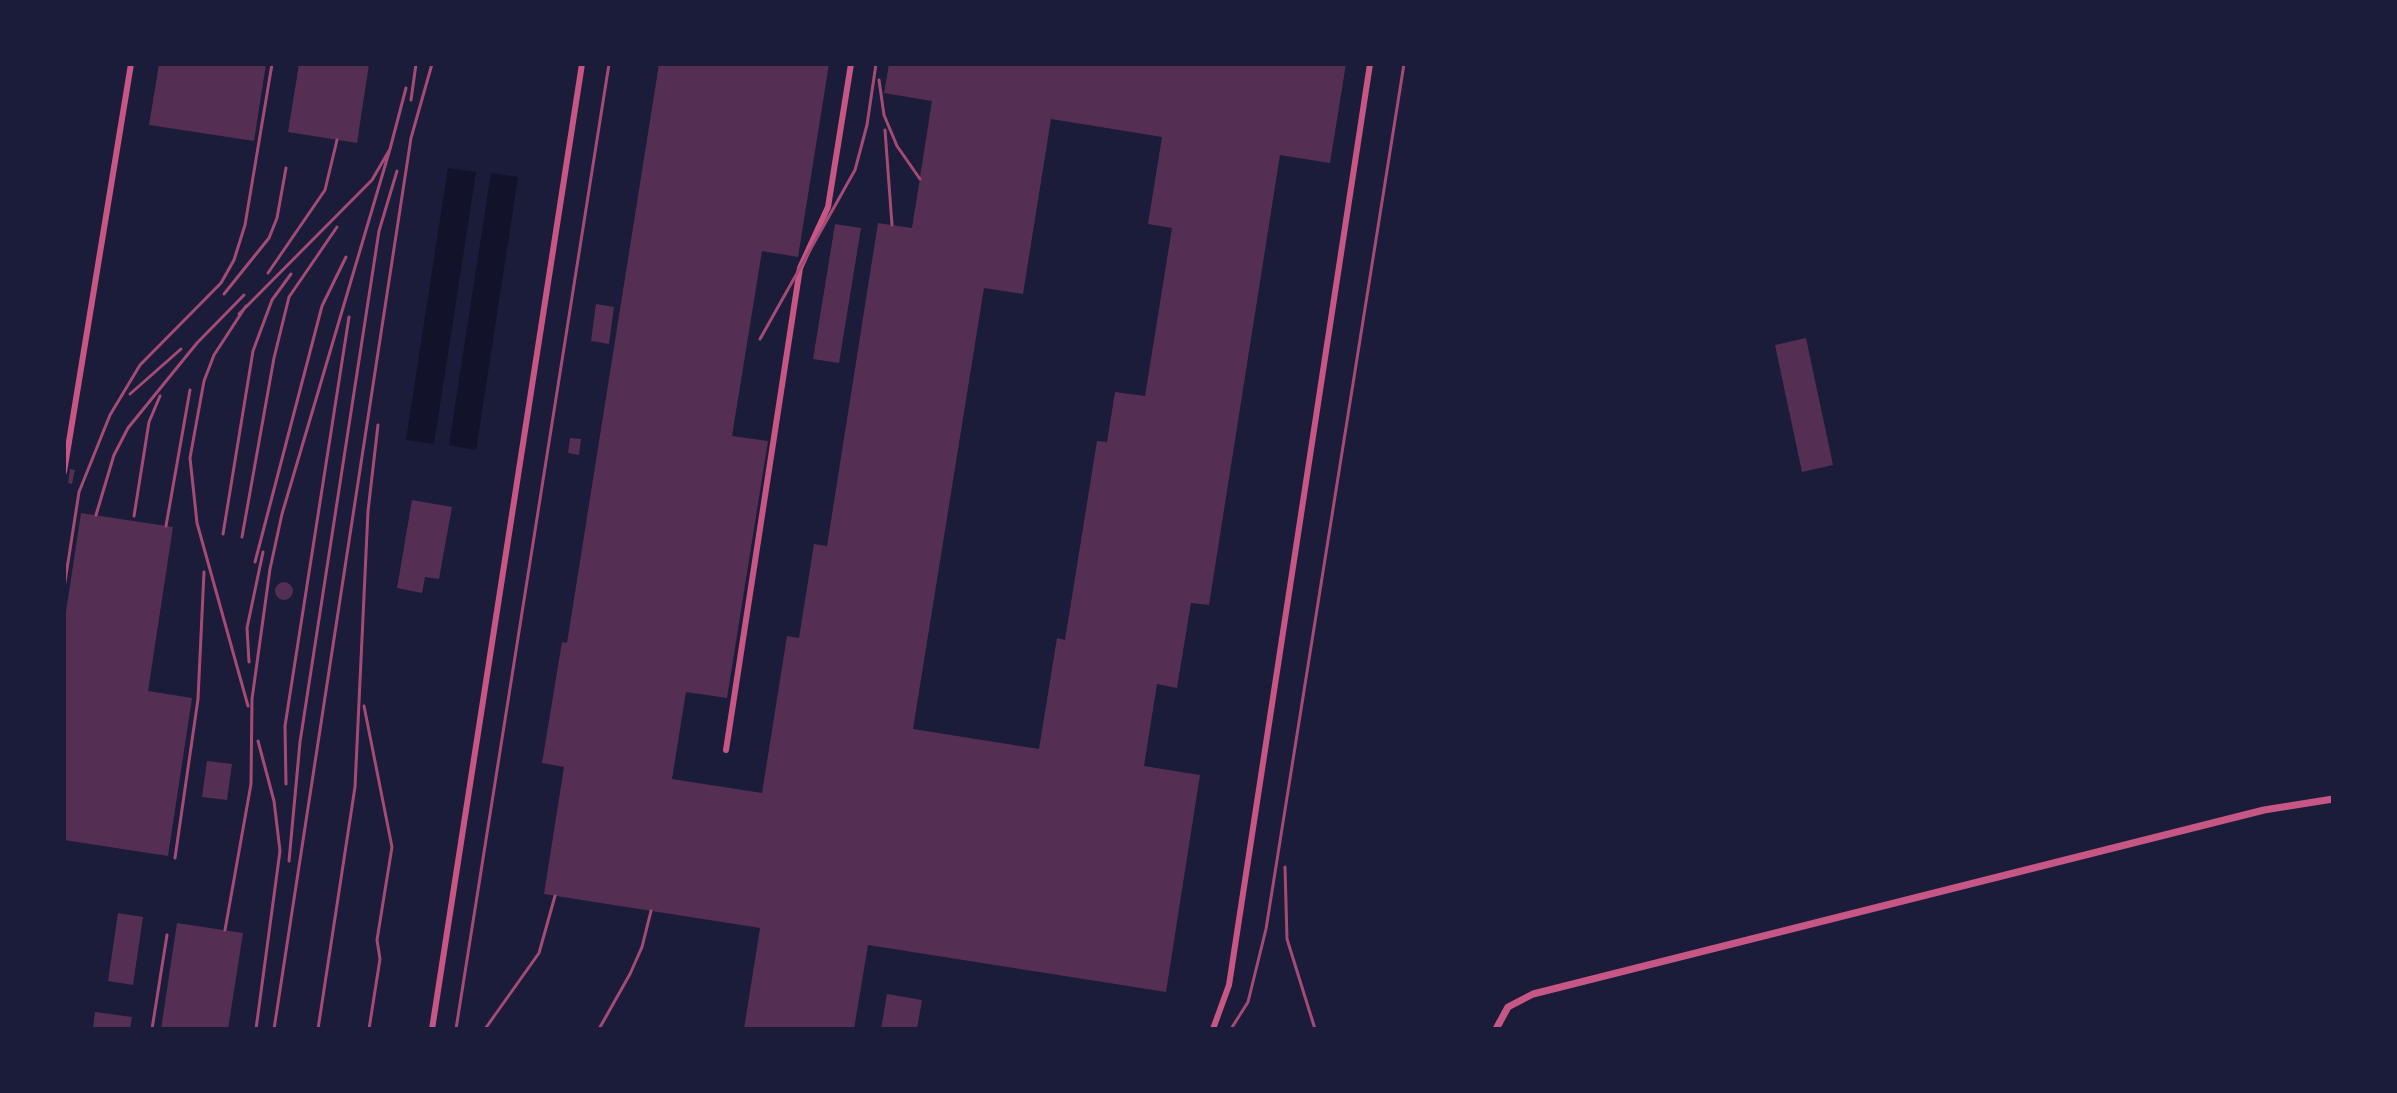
<!DOCTYPE html>
<style>
body{margin:0}
#map{position:relative;width:2397px;height:1093px;overflow:hidden;background:#1b1b3a;font-family:Lato,sans-serif}
canvas{display:block}
.frame{position:absolute;inset:0;border:66px solid #1b1b3a;pointer-events:none}
</style>
<div id="map">
<canvas width="2397" height="1093"></canvas>
<div class="frame"></div>
</div>
<script>
const ctx = document.querySelector('canvas').getContext('2d');
ctx.lineJoin = 'round';
function fillPath(path, color) {
  ctx.fillStyle = color;
  ctx.fill(path, 'evenodd');
}
function shape(rows) {
  const path = new Path2D();
  for (const r of rows) {
    if (r.length === 3) {
      path.moveTo(r[0] + r[2], r[1]);
      path.arc(r[0], r[1], r[2], 0, 2 * Math.PI);
      continue;
    }
    path.moveTo(r[0], r[1]);
    for (let i = 2; i < r.length; i += 2) path.lineTo(r[i], r[i + 1]);
  }
  return path;
}
function trace(path, color, width, dash) {
  ctx.strokeStyle = color;
  ctx.lineWidth = width;
  ctx.lineCap = dash ? 'butt' : 'round';
  ctx.setLineDash(dash || []);
  ctx.stroke(path);
}
const water = shape([
 [448,168,476,172,434,444,406,440],
 [491,173,518,177,476,450,449,445]
]);
const building = shape([
 [159,64,266,64,254,141,149,125],
 [299,64,369,64,357,143,288,132],
 [659,64,829,64,798,257,762,251,732,436,768,441,727,698,686,692,672,779,762,793,787,636,799,638,814,544,827,546,878,223,912,228,932,101,884,93,889,64,1346,64,1330,163,1280,155,1209,605,1191,603,1177,688,1157,684,1144,766,1200,775,1166,992,868,945,854,1029,744,1029,760,928,544,894,564,767,542,763,562,642,567,643],
 [1051,119,1162,137,1148,224,1172,228,1145,396,1115,392,1107,442,1097,441,1065,640,1057,638,1039,749,913,729,984,288,1023,294],
 [835,224,861,228,839,363,813,359],
 [596,304,614,307,609,344,591,341],
 [1806,338,1833,465,1802,472,1775,345],
 [570,438,581,439,579,455,568,453],
 [70,469,75,470,72,484,68,483],
 [412,500,452,507,439,579,425,577,422,593,397,588],
 [81,513,173,527,148,691,192,698,168,856,64,840,64,625],
 [284,591,9],
 [207,761,232,764,227,800,202,797],
 [118,913,143,917,133,985,108,981],
 [177,923,243,933,228,1029,161,1029],
 [887,994,922,1000,917,1029,881,1029],
 [95,1012,132,1017,130,1029,93,1029]
]);
const minor = shape([
 [64,472,131,64],
 [726,750,800,268,828,207,851,64],
 [432,1029,582,64],
 [1213,1029,1229,985,1370,64]
]);
const tertiary = shape([
 [1496,1029,1508,1007,1533,994,2264,810,2333,799]
]);
const rail = shape([
 [879,80,884,115,897,146,920,179],
 [411,100,416,64],
 [885,130,892,225],
 [268,273,325,190,337,140],
 [224,294,269,238,277,218,286,168],
 [246,306,214,355,204,381,190,458,197,523,248,706],
 [239,314,372,180,390,149,406,88],
 [760,339,855,170,867,125,876,64],
 [130,394,181,349],
 [96,515,114,455,128,428,197,343,244,295],
 [134,516,149,422,160,396],
 [166,526,190,390],
 [223,534,253,351,272,300,291,274],
 [242,537,274,358,289,297,337,227],
 [255,562,322,306,346,257],
 [64,588,79,492,110,415,140,365,221,283,234,260,245,225,272,64],
 [249,662,247,628,263,552],
 [364,706,392,847,377,940,380,959,369,1029],
 [286,784,285,726,349,317],
 [175,858,198,699,204,572],
 [289,861,300,742,379,231,397,171],
 [1285,867,1287,939,1315,1029],
 [225,930,251,784,252,699,270,569,282,514,390,149],
 [152,1029,167,935],
 [256,1029,280,851,274,801,258,741],
 [274,1029,411,138,432,64],
 [318,1029,355,787,368,511,378,425],
 [456,1029,609,64],
 [485,1029,539,953,555,896],
 [599,1029,630,974,642,947,651,911],
 [1231,1029,1248,1002,1266,929,1404,64]
]);
fillPath(water, '#12122b');
fillPath(building, '#542f53');
trace(minor, '#c65784', 6);
trace(tertiary, '#c65784', 7);
trace(rail, '#a44b75', 3);
</script>
